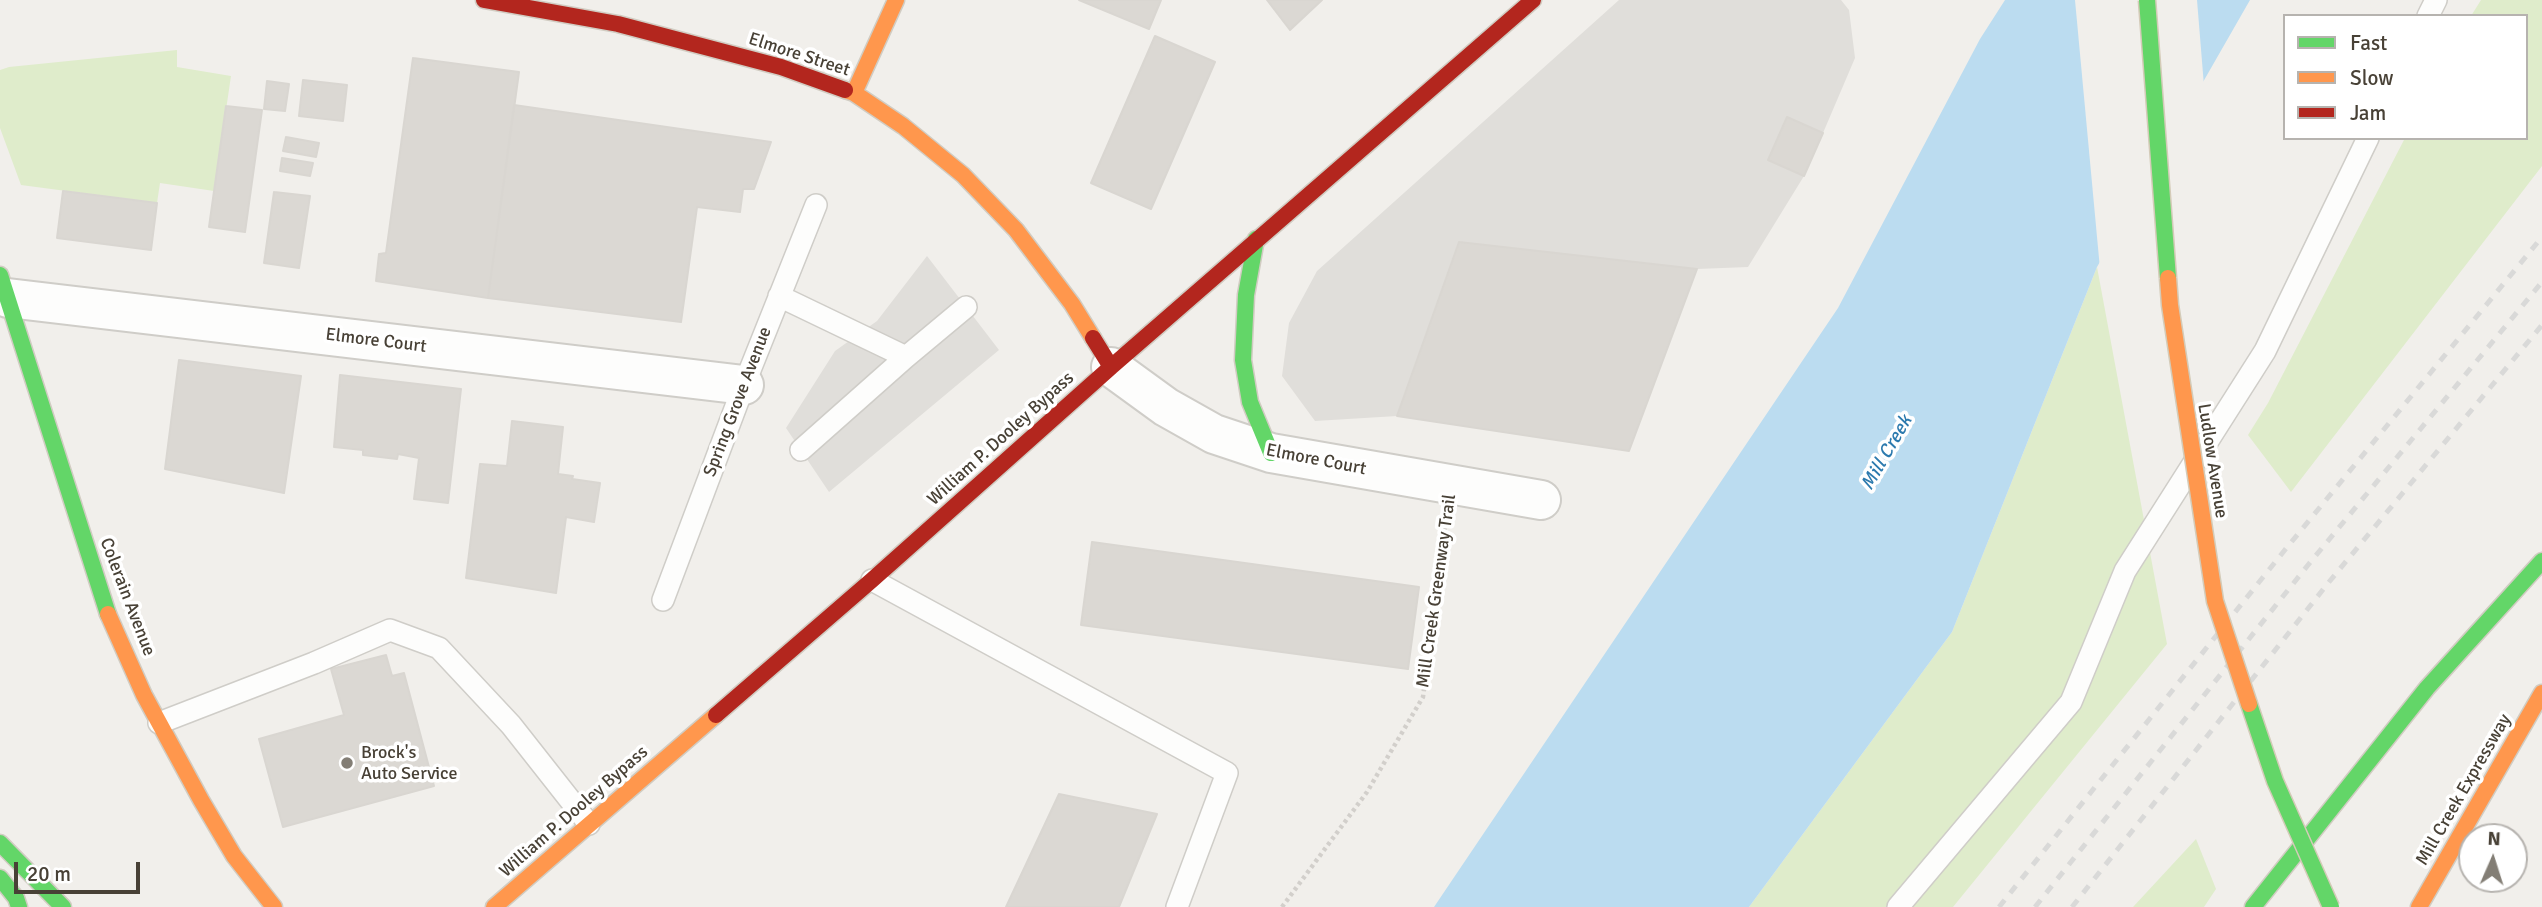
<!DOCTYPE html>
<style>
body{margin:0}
#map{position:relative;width:2542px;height:907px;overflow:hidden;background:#f1efeb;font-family:Signika,sans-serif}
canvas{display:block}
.legend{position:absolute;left:2283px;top:14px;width:245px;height:126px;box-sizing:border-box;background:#fff;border:2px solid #b6b3af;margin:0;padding:9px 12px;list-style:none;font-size:21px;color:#484136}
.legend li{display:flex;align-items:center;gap:14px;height:35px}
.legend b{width:35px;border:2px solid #b6b3af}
.north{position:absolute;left:2458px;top:823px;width:70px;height:70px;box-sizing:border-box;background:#fff;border:2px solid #b6b3af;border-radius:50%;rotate:3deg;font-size:19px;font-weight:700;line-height:28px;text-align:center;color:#484136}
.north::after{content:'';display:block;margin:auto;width:24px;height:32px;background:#837e75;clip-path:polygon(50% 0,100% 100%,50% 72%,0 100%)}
.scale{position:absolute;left:14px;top:862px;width:126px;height:32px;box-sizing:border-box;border:4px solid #484136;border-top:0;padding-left:9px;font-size:21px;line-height:24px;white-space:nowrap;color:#484136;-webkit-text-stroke:5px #fff;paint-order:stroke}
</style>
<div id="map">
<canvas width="2542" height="907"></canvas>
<ul class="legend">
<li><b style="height:9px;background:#63d668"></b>Fast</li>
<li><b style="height:9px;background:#ff974d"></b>Slow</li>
<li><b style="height:9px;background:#b3261e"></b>Jam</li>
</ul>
<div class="north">N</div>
<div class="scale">20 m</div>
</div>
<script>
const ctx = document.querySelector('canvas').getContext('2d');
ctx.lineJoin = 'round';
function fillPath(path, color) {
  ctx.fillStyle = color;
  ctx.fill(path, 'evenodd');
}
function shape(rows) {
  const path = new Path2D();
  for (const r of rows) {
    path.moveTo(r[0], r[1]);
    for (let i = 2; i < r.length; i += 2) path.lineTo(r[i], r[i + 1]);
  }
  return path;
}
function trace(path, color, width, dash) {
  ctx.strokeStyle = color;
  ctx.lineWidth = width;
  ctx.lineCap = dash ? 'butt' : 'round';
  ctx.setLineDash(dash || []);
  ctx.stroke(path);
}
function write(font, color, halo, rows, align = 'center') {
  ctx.font = font + ' Signika,sans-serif';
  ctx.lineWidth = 7;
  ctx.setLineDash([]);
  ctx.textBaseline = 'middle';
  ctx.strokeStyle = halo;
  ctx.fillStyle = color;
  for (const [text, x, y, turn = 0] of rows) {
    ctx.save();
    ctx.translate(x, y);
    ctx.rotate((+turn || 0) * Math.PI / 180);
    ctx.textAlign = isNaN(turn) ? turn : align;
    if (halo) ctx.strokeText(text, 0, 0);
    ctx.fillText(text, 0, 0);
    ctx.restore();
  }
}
const green = shape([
 [2481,0,2542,0,2542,166,2291,492,2248,435,2268,403,2405,138,2526,138,2526,16,2471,16],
 [177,50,177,67,231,76,214,191,160,183,157,203,21,185,0,128,0,70,9,67],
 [2097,267,2167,644,1953,907,1749,907,1952,632],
 [2196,839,2216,889,2204,907,2133,907]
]);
const parking = shape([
 [1619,0,1841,0,1849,10,1855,58,1823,133,1787,118,1768,160,1804,176,1748,267,1697,269,1459,242,1397,416,1315,421,1282,376,1289,323,1317,271],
 [927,256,999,350,829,492,786,428,835,351,877,321]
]);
const water = shape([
 [2005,0,2250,0,2097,267,1952,632,1749,907,1434,907,1838,308,1980,39]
]);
const pier = shape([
 [2075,0,2197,0,2204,86,2100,269]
]);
const building = shape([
 [1079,0,1161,0,1149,29,1079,0],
 [1267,0,1322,0,1290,30,1267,0],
 [1155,36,1215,62,1151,209,1091,183,1155,36],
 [413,58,519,72,488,298,376,281,379,254,386,253,413,58],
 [303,80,347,85,343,121,299,116,303,80],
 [267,81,289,84,285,111,264,109,267,81],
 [514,105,771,142,754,189,743,189,740,212,697,207,681,322,488,298,514,105],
 [226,106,262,110,245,232,209,227,226,106],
 [1787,117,1823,133,1804,176,1768,160,1787,117],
 [286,137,319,143,316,157,283,151,286,137],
 [282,158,313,163,310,176,280,171,282,158],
 [63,191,157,203,151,250,57,238,63,191],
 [274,192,310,196,299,268,264,263,274,192],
 [1459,242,1697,269,1629,451,1397,416,1459,242],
 [179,360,301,376,284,493,165,469,179,360],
 [340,375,461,389,448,503,414,499,419,458,398,454,397,459,363,455,363,450,334,447,340,375],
 [512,421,563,427,558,474,573,476,572,479,600,483,594,522,566,517,556,593,466,578,480,464,507,466,512,421],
 [1092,542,1419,587,1408,669,1081,625,1092,542],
 [386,655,392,676,404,673,434,786,283,827,259,739,344,715,331,669,386,655],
 [1059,794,1157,814,1119,907,1006,907,1059,794]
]);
const path = shape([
 [1282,907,1367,792,1423,697,1445,525]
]);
const lane = shape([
 [2428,16,2436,0],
 [779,296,906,357,966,307],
 [801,450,906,357],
 [872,580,1227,773,1177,907],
 [663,600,744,385,816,205],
 [159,723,314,663,390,630,439,648,511,725,589,824],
 [1898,907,2071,702,2125,571,2265,351,2368,138]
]);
const street = shape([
 [8,298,744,385],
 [1111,367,1166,407,1214,434,1271,453,1541,500]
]);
const fast = shape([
 [1256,239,1246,295,1243,360,1250,402,1271,453],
 [0,275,108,614],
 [0,843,63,907],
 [0,878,16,898,19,907],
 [2253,907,2427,688,2542,561]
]);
const slow = shape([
 [845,90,854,93,903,126,963,175,1016,230,1072,304,1093,338],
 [854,93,896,0],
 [108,614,144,695,201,800,234,856,274,907],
 [494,907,716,715],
 [2419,907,2542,693]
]);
const jam = shape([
 [484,0,618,24,781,67,845,90],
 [1111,367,1533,0],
 [716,715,872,580,1111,367,1093,338]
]);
const rail = shape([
 [1999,907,2284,551,2542,237],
 [2035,907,2308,565,2542,282],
 [2072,907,2329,582,2542,325]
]);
const fastBridge = shape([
 [2147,0,2168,278],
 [2249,704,2275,781,2331,907]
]);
const slowBridge = shape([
 [2168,278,2170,305,2215,601,2249,704]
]);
const markers = [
 [347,763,7,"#837e75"]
];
const streetNames = [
 ["Elmore Street",799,55,18],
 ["Elmore Court",376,341,7],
 ["Spring Grove Avenue",738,402,-69],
 ["William P. Dooley Bypass",1001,439,-42],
 ["Elmore Court",1316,460,11],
 ["Ludlow Avenue",2212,461,81],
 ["Mill Creek Greenway Trail",1437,591,-82],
 ["Colerain Avenue",127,597,69],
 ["Mill Creek Expressway",2464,790,-60],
 ["William P. Dooley Bypass",574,812,-41]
];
const poiNames = [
 ["Brock's",361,753],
 ["Auto Service",361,774]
];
const waterNames = [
 ["Mill Creek",1887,453,-60]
];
fillPath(green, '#dfeccb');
fillPath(parking, '#e0deda');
fillPath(water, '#bbdcf0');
fillPath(pier, '#f1efeb');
fillPath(building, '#dbd8d3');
trace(building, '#d9d6d1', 2);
trace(lane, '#cfcdc8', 24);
trace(street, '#cfcdc8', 42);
trace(fast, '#d1ccc2', 19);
trace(slow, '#d1ccc2', 19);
trace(jam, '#d1ccc2', 19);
trace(path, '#d2cfcb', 4.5, [3.5, 3.5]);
trace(lane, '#fdfdfc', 21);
trace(street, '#fdfdfc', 38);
trace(fast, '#63d668', 16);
trace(slow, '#ff974d', 16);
trace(jam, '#b3261e', 16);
trace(rail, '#d9d9d8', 5, [9, 9]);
trace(fastBridge, '#d4cbb8', 19, []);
trace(slowBridge, '#d4cbb8', 19, []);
trace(fastBridge, '#63d668', 16);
trace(slowBridge, '#ff974d', 16);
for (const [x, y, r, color] of markers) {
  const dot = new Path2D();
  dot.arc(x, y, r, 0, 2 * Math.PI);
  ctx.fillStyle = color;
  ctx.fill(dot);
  trace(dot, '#fff', 2.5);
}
write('18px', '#484136', '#fff', streetNames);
write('18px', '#484136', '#fff', poiNames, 'left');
write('italic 19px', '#2c7aae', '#fff', waterNames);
</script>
